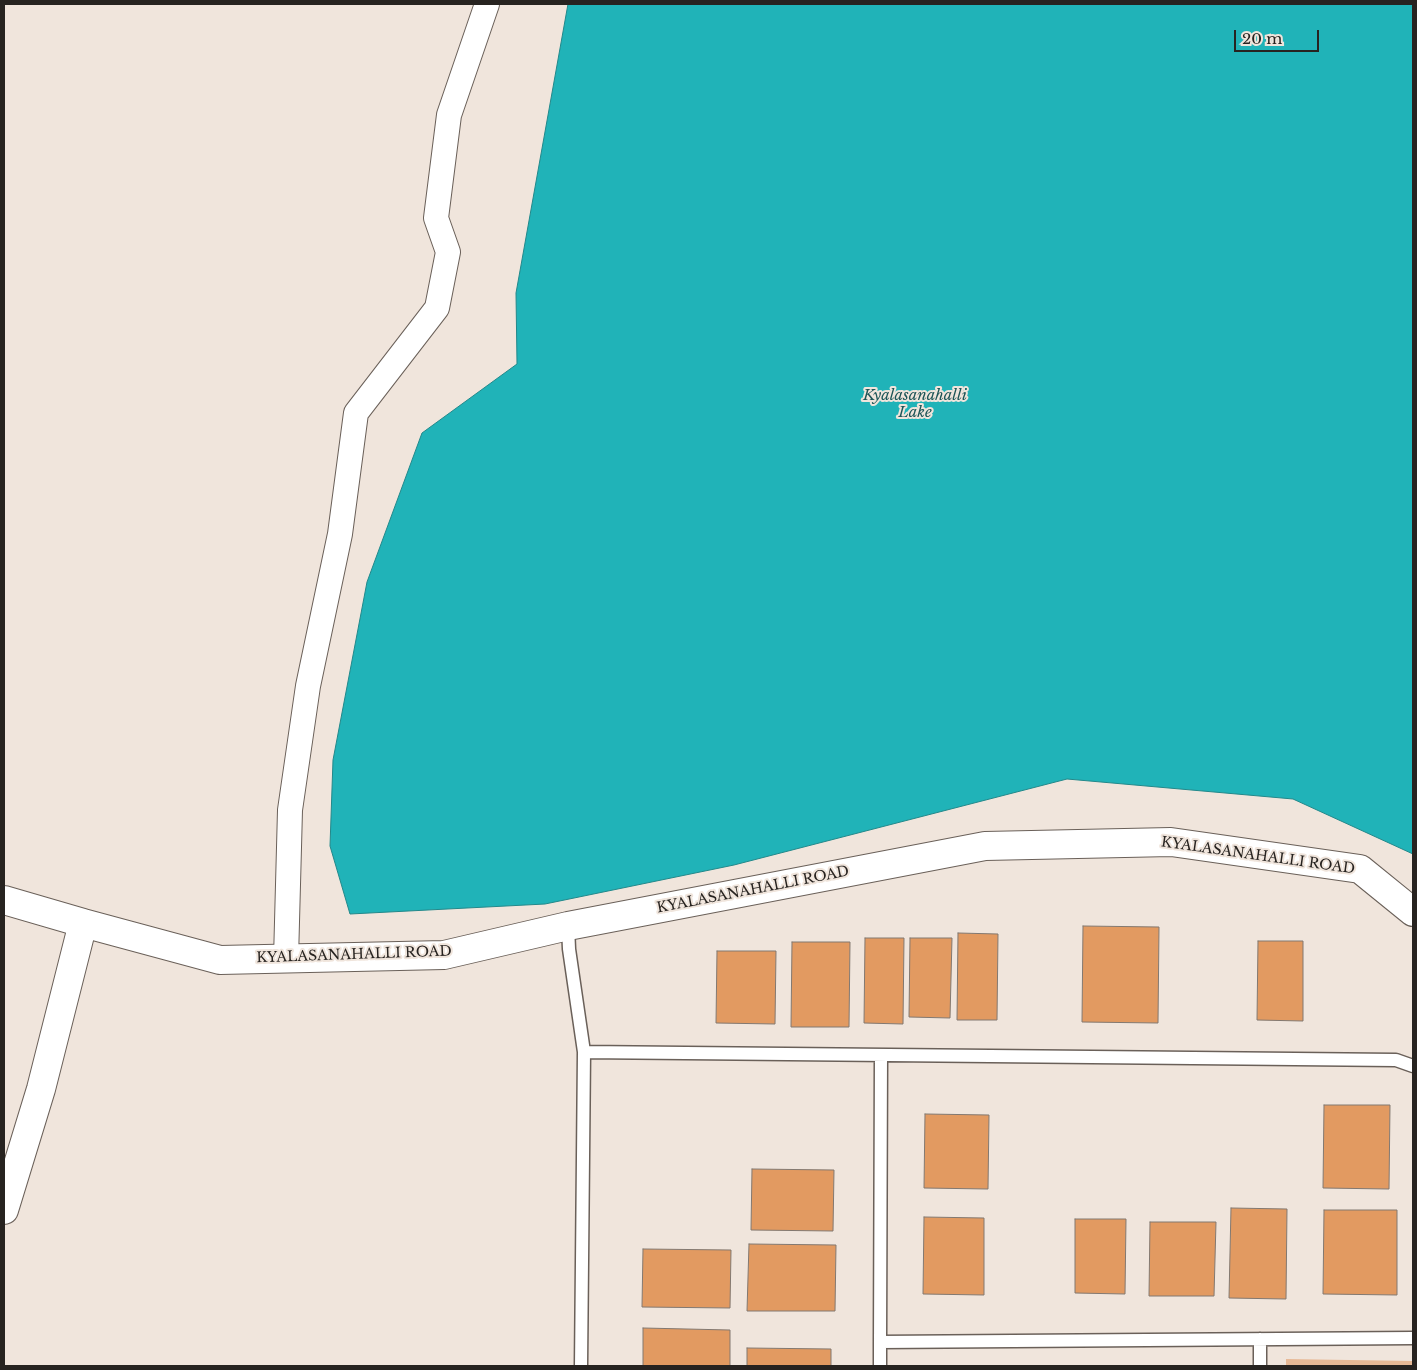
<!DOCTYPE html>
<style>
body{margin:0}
#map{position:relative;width:1417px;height:1370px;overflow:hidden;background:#f0e5dc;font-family:"Libre Baskerville",serif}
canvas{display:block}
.frame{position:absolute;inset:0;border:5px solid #272320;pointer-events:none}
.scale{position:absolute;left:1234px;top:30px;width:85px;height:22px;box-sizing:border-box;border:2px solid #272320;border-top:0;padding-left:6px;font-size:15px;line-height:18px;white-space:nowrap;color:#272320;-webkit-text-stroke:4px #f0e5dc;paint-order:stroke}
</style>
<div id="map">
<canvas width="1417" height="1370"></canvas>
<div class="frame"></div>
<div class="scale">20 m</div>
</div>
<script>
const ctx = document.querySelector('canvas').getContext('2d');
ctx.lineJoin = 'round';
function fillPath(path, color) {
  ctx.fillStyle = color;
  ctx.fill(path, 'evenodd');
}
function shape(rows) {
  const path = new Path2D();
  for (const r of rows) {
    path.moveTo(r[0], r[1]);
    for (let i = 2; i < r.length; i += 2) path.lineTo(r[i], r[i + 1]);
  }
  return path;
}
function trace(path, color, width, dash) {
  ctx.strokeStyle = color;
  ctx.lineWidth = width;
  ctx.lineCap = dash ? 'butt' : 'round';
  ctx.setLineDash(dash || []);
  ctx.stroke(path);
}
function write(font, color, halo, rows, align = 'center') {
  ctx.font = font + ' "Libre Baskerville",serif';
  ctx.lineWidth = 4;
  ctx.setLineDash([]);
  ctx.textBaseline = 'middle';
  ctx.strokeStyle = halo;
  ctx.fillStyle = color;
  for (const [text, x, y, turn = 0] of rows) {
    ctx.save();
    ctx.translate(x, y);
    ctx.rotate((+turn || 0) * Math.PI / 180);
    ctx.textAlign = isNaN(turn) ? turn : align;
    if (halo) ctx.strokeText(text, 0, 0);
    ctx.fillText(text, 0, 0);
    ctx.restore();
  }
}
const green = shape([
 [1286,1359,1413,1361,1413,1366,1286,1366]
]);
const water = shape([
 [568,4,1413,4,1413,854,1293,799,1067,779,734,865,545,904,350,914,330,846,333,760,367,582,422,433,517,364,516,293,568,4]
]);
const building = shape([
 [1083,926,1159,927,1158,1023,1082,1022,1083,926],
 [958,933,998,934,997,1020,957,1020,958,933],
 [865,938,904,938,903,1024,864,1023,865,938],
 [910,938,952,938,950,1018,909,1017,910,938],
 [1258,941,1303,941,1303,1021,1257,1020,1258,941],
 [792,942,850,942,849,1027,791,1027,792,942],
 [717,951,776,951,775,1024,716,1023,717,951],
 [1324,1105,1390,1105,1389,1189,1323,1188,1324,1105],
 [925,1114,989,1115,988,1189,924,1188,925,1114],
 [752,1169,834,1170,833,1231,751,1230,752,1169],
 [1231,1208,1287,1209,1286,1299,1229,1298,1231,1208],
 [1324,1210,1397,1210,1397,1295,1323,1294,1324,1210],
 [924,1217,984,1218,984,1295,923,1294,924,1217],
 [1075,1219,1126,1219,1125,1294,1075,1293,1075,1219],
 [1150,1222,1216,1222,1214,1296,1149,1296,1150,1222],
 [749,1244,836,1245,835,1311,747,1311,749,1244],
 [643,1249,731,1250,730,1308,642,1307,643,1249],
 [643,1328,730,1330,730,1366,643,1366,643,1328],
 [747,1348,831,1349,831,1366,747,1366,747,1348]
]);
const service = shape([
 [568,926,569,949,584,1052,1396,1060,1413,1066],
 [881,1055,880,1342,1413,1338],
 [880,1342,880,1366],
 [581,1366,584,1052],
 [1260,1366,1260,1339]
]);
const minor = shape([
 [286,959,290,810,308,686,340,534,356,413,437,308,448,252,436,218,449,115,487,4]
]);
const tertiary = shape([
 [4,900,83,923,41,1089,4,1210],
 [83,923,220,960,444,955,568,926,985,846,1171,842,1360,869,1413,912]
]);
const streetNames = [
 ["KYALASANAHALLI ROAD",1258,856,8],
 ["KYALASANAHALLI ROAD",753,890,-11],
 ["KYALASANAHALLI ROAD",354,955,-2]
];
const waterNames = [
 ["Kyalasanahalli",915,396],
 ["Lake",915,413]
];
fillPath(green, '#e7b996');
fillPath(water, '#20b3b8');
trace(water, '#22888a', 1);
fillPath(building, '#e29a61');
trace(building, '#827870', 1);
trace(service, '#6a6059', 15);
trace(minor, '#6a6059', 26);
trace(tertiary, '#6a6059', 30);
trace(service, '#fff', 12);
trace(minor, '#fff', 24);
trace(tertiary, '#fff', 28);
write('14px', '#272320', '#f0e5dc', streetNames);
write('italic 15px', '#1d5557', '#f0e5dc', waterNames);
</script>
